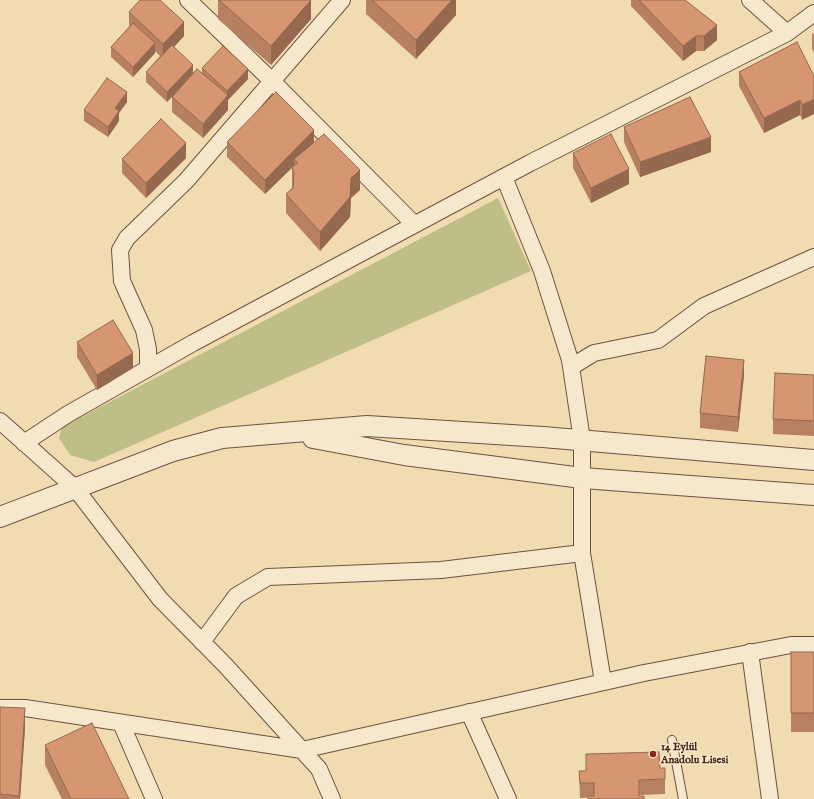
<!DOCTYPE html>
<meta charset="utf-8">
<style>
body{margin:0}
canvas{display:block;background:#f1dbb1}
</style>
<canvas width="814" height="799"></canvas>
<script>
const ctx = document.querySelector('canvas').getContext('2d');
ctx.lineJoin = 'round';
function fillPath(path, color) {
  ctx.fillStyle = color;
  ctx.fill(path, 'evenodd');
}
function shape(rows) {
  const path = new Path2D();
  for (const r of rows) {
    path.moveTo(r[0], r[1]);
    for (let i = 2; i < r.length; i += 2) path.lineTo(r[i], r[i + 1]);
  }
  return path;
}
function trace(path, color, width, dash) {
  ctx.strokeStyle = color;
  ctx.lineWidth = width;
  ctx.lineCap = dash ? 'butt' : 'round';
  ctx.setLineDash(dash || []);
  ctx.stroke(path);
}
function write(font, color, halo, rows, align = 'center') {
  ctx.font = font + ' "IM FELL English",serif';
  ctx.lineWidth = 3;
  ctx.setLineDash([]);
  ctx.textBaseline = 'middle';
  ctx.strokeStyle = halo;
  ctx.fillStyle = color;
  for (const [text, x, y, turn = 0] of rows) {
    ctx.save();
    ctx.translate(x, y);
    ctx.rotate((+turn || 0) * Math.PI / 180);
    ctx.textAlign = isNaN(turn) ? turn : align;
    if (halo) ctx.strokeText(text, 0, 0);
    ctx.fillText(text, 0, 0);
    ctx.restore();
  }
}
const green = shape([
 [498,198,531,271,94,462,70,455,59,438,62,427]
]);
const service = shape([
 [672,740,683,799]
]);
const minor = shape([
 [188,0,272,81,414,224],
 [750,0,787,33],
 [504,177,542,271,570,360,582,440,582,553,603,682],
 [571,367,594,353,658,340,704,306,814,257],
 [148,368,148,349,144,330,122,281,120,250,127,238,186,181,342,0],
 [0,421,75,488,160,599,226,666,319,769,332,799],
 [24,443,68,414,193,343,530,163,787,33,814,13],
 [202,642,236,596,268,577,441,570,582,553],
 [750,652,770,799],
 [0,708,25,708,302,750,644,673,791,645,814,645],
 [469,712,508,799],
 [121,723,154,799]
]);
const tertiary = shape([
 [313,438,404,455,582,478,814,495],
 [0,517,173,451,222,438,367,426,543,437,814,460]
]);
const wall = shape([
 [218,0,311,0,311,19,271,65,218,19],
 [366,0,456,0,456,15,416,59,366,14],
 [631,0,685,0,717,40,704,51,696,51,683,61,631,6],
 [129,12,184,36,174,47,193,73,202,73,202,68,248,79,228,100,228,110,203,138,172,112,172,97,180,88,167,102,146,82,146,72,160,56,155,51,155,53,133,77,111,57,111,47,129,27],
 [814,33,814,53,812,49,812,34],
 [739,72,814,76,802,120,800,115,764,133,739,86],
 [127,102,119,113,119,121,108,137,84,121,84,110],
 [624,127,711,152,640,177,624,142],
 [227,142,314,142,360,190,351,198,350,217,320,251,286,213,286,194,292,188,292,167,265,194,227,157],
 [573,153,629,184,591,203,573,168],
 [186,158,146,198,122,173,122,159],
 [77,342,133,368,97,390,77,357],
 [744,375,738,432,700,428,700,413],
 [814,375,814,436,773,434,773,419],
 [791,652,814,652,814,732,791,732],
 [0,707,25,728,20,799,0,799],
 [45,745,129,799,62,799,45,765],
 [586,754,660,768,665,768,665,794,639,795,580,798,579,771,586,771]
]);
const shadedWall = shape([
 [311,0,311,19,271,65,271,46],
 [452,0,456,0,456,15,416,59,416,40],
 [184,22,184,36,163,59,163,44],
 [717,25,717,40,704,51,704,36],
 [696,36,696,51,683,61,683,46],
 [155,43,155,53,133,77,133,67],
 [193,65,193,75,167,102,167,92],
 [248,69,248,79,228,100,228,110,203,138,203,124,227,96,227,91],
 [127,92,127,102,119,113,119,121,108,137,108,127,115,108],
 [814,99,814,114,802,120,802,105],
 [800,100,800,115,764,133,764,118],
 [314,130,314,145,294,159,294,166,265,194,265,180],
 [711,137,711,152,640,177,640,162],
 [186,143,186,158,146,198,146,183],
 [629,169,629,184,591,203,591,188],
 [360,170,360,190,351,198,350,217,320,251,320,232,351,178],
 [133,353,133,368,97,390,97,375],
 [744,360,744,375,738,432,738,417],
 [25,708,25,728,20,799,19,799]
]);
const building = shape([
 [140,0,160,0,184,22,163,44,129,12,140,0],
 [219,0,311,0,271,46,219,0],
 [372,0,452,0,416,40,372,0],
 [639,0,685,0,717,25,704,36,696,36,683,46,639,0],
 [133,23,155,43,133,67,111,47,133,23],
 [797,42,814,76,814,99,802,105,800,100,764,118,739,72,797,42],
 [172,45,193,65,167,92,146,72,172,45],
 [223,46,248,69,227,91,202,68,223,46],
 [197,69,228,95,203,124,172,97,197,69],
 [107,78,127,92,115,108,119,111,108,127,84,110,107,78],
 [276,92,314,130,265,180,227,142,276,92],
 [690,97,711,137,640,162,624,127,690,97],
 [161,119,186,143,146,183,122,159,161,119],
 [324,134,360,170,351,178,350,197,320,232,286,194,293,188,294,173,292,167,298,163,294,159,324,134],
 [611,134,629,169,591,188,573,153,611,134],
 [113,320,133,353,97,375,77,342,113,320],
 [706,356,744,360,738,417,700,413,706,356],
 [775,373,814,375,814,421,773,419,775,373],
 [791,652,814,652,814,713,791,713,791,652],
 [0,707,25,708,19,796,0,794,0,707],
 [92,723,129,799,71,799,45,745,92,723],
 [659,752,660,768,665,768,665,779,639,780,639,796,644,796,644,799,588,799,588,796,594,796,594,783,580,783,579,771,586,771,586,754,659,752]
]);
const markers = [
 [653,754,4,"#8f2418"]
];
const poiNames = [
 ["14 Eylül",661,748],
 ["Anadolu Lisesi",661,761]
];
fillPath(green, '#c0be87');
trace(service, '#6f523e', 10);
trace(minor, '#6f523e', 18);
trace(tertiary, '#6f523e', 22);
trace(service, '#f6e8cc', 8);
trace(minor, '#f6e8cc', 16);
trace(tertiary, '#f6e8cc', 20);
fillPath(wall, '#b78161');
fillPath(shadedWall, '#95694f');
fillPath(building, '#d59671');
trace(building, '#95694f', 1);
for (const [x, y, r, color] of markers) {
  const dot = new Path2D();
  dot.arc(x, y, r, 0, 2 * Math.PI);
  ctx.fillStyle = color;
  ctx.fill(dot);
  trace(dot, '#f6e8cc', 1.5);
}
write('bold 11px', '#442417', '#f6e8cc', poiNames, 'left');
</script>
